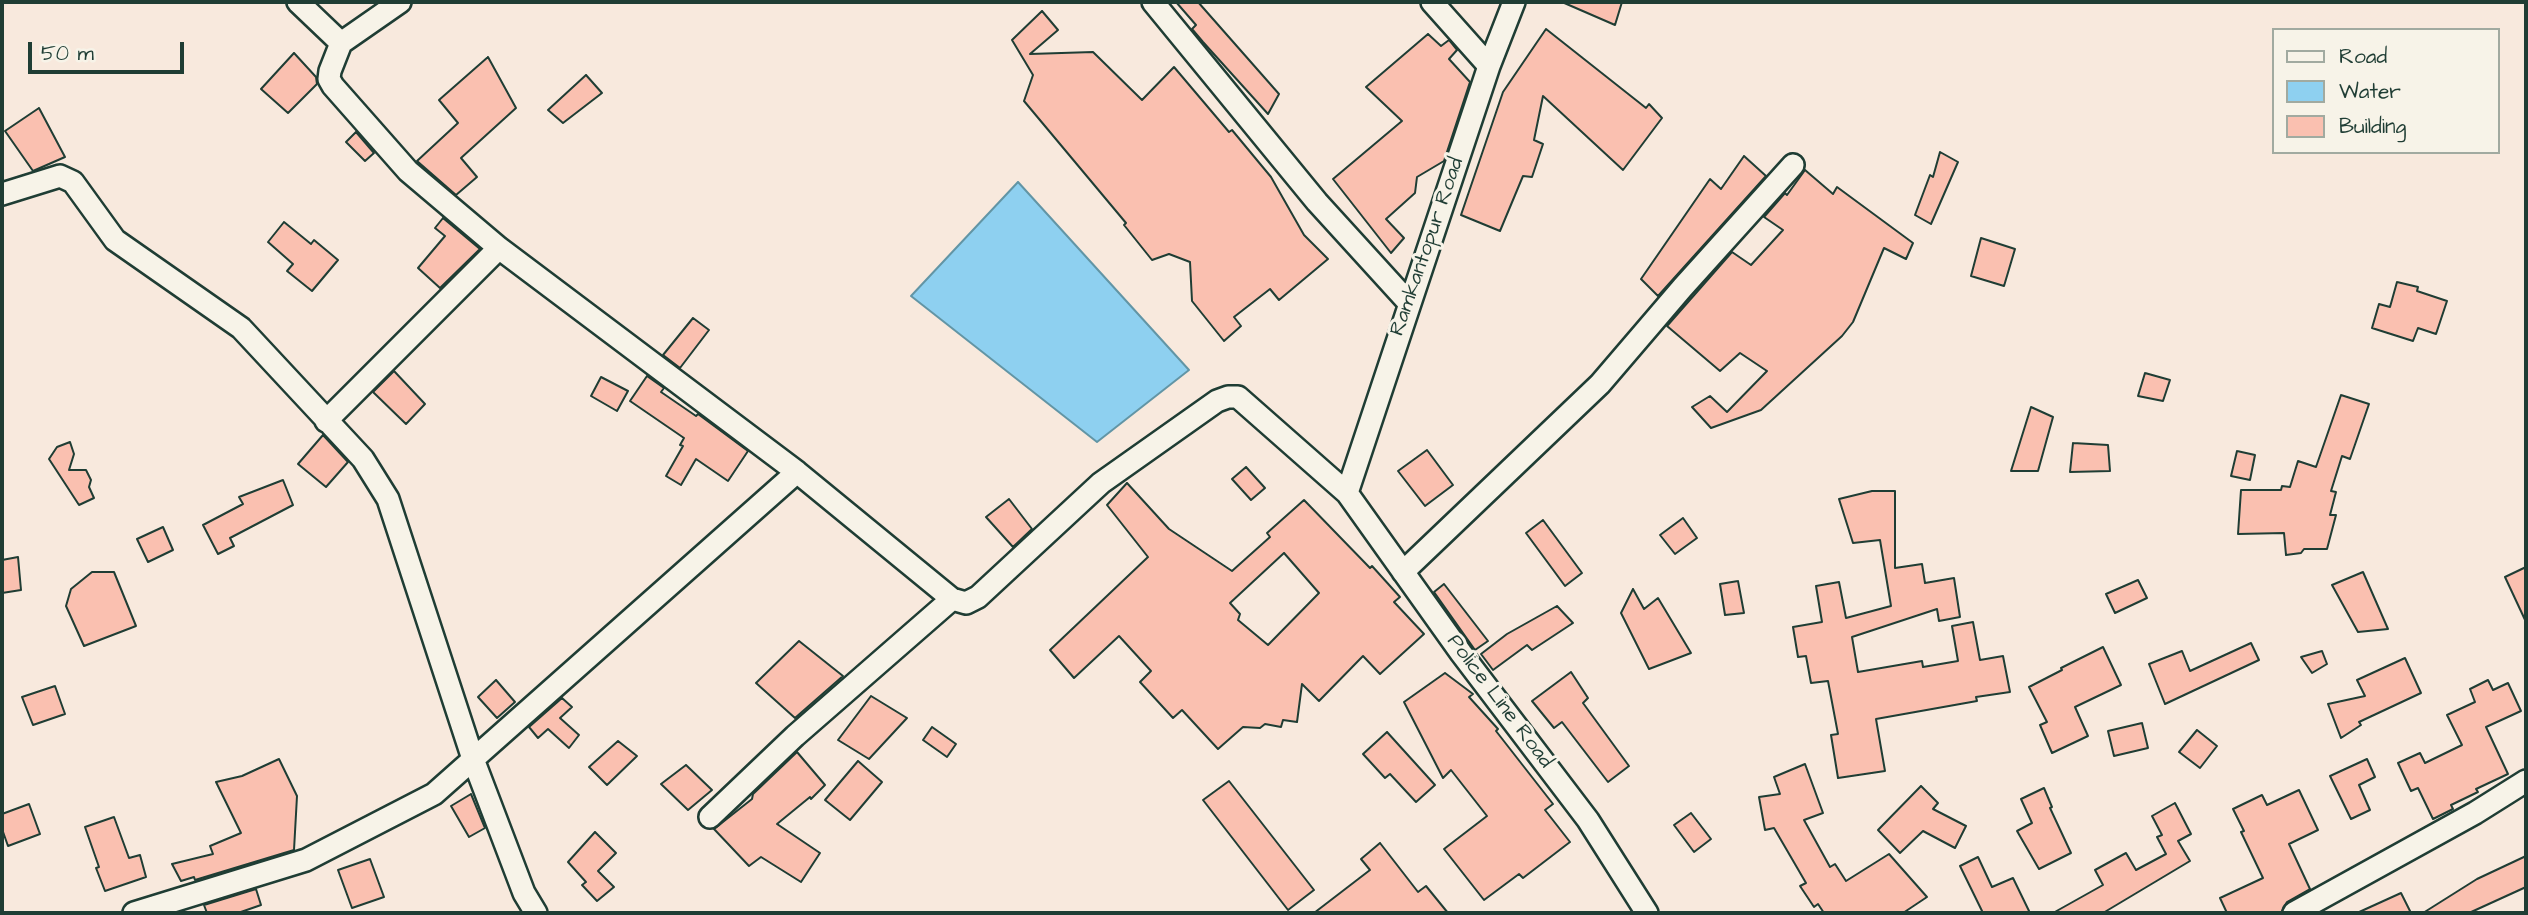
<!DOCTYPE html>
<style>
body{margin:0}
#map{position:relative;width:2528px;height:915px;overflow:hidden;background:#f8e9dd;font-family:"Architects Daughter",sans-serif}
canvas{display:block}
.frame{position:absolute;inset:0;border:4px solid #1f3d34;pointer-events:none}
.legend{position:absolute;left:2272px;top:28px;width:228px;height:126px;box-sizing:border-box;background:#f7f3e8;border:2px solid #a1aaa0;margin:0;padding:9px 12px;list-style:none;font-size:21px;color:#1f3d34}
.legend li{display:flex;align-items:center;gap:14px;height:35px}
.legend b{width:35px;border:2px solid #a1aaa0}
.scale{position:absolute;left:28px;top:42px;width:156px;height:32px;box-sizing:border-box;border:4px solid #1f3d34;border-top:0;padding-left:9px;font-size:21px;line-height:24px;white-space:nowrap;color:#1f3d34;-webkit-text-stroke:5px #f7f3e8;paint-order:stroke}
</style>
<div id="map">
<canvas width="2528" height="915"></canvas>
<div class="frame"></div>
<ul class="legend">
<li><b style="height:9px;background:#f7f3e8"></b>Road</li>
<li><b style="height:19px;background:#8ed0f0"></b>Water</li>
<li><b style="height:19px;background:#fac0b0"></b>Building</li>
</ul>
<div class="scale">50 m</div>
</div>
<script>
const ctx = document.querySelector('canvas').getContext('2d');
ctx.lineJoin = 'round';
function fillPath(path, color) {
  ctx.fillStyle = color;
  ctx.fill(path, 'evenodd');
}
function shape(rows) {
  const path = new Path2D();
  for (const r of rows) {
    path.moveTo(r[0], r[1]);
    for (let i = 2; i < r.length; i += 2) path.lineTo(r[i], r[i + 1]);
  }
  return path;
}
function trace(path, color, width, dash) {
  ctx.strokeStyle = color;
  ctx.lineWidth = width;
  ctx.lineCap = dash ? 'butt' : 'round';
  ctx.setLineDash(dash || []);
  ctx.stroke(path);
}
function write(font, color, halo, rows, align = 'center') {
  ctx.font = font + ' "Architects Daughter",sans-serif';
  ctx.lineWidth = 6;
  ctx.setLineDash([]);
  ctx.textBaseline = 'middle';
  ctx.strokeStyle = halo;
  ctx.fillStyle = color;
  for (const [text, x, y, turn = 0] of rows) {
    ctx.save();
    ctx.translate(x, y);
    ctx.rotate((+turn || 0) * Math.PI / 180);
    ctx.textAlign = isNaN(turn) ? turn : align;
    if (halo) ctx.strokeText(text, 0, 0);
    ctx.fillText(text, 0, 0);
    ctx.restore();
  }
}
const water = shape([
 [1018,182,1189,370,1097,442,911,296,1018,182]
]);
const building = shape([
 [1176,2,1198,2,1279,94,1268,114,1203,42,1192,29,1196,25,1176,2],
 [1562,2,1622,2,1615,25,1562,2],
 [1042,11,1058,30,1030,54,1093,52,1142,100,1174,67,1229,132,1232,130,1271,177,1304,235,1328,259,1279,300,1270,289,1234,317,1241,326,1224,341,1192,301,1190,262,1169,254,1152,260,1124,225,1126,223,1024,101,1033,75,1012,40,1042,11],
 [1546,29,1646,108,1649,104,1662,118,1623,170,1543,96,1534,140,1543,144,1532,177,1523,176,1500,231,1461,215,1503,92,1546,29],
 [1428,34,1441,46,1449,40,1457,50,1449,59,1470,82,1444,161,1417,177,1415,193,1386,219,1404,238,1391,253,1333,179,1402,121,1366,87,1428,34],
 [294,53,316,77,317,84,288,113,261,89,294,53],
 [488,57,516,108,461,158,477,177,456,195,417,161,458,123,439,100,488,57],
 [586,75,602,93,563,123,548,110,586,75],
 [39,108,65,157,33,171,5,131,39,108],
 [356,132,374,153,365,161,346,142,356,132],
 [1940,152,1958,162,1931,224,1915,215,1930,175,1933,177,1940,152],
 [1744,156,1766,176,1658,296,1641,279,1710,179,1721,189,1744,156],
 [1805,170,1833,194,1837,187,1913,243,1906,259,1884,248,1853,322,1842,336,1761,410,1711,428,1692,407,1710,396,1727,412,1767,371,1740,353,1720,371,1667,326,1732,252,1751,265,1783,230,1764,217,1785,193,1787,195,1805,170],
 [443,218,480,249,440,288,418,268,445,236,435,228,443,218],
 [284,222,311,244,314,240,338,260,312,291,287,271,293,264,268,242,284,222],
 [1981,238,2015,249,2004,286,1971,276,1981,238],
 [2397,282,2418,287,2417,291,2447,301,2436,334,2418,328,2413,341,2372,328,2379,304,2390,307,2397,282],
 [693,318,709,330,680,368,663,355,693,318],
 [394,371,425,404,406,424,373,392,394,371],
 [2145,373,2170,380,2163,401,2138,396,2145,373],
 [647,376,664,388,661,392,696,416,698,414,748,451,728,481,696,459,681,485,666,476,683,446,680,445,684,438,630,401,647,376],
 [601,377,628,391,617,411,591,396,601,377],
 [2341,395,2369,404,2350,459,2342,456,2331,491,2336,492,2330,515,2336,515,2327,549,2304,549,2301,553,2286,555,2284,533,2238,534,2241,490,2281,490,2282,486,2290,487,2298,461,2316,467,2341,395],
 [2031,407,2053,417,2038,471,2011,471,2031,407],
 [323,435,348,462,326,487,298,464,323,435],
 [70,442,74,454,69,470,86,470,91,480,89,487,94,498,79,505,49,459,57,447,70,442],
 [2073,443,2108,445,2110,471,2070,472,2073,443],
 [1427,450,1453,485,1425,506,1398,471,1427,450],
 [2237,451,2255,455,2250,480,2231,476,2237,451],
 [1246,467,1265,488,1251,500,1232,479,1246,467],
 [283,480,293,505,230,538,234,546,218,554,203,525,243,504,239,497,283,480],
 [1127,483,1169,529,1232,571,1270,537,1267,533,1304,500,1370,568,1372,566,1400,597,1394,602,1424,634,1380,674,1363,656,1319,701,1302,684,1297,722,1283,720,1281,727,1265,724,1260,728,1243,727,1218,749,1182,710,1173,718,1140,682,1151,671,1119,636,1074,678,1050,650,1148,557,1107,505,1127,483],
 [1284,553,1319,593,1268,645,1238,620,1240,614,1230,603,1284,553],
 [1872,491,1895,491,1895,568,1922,564,1925,583,1954,578,1960,617,1939,621,1937,609,1852,637,1858,672,1922,661,1923,667,1958,661,1952,626,1973,622,1980,660,2003,656,2010,692,1976,697,1977,701,1876,719,1885,771,1838,778,1831,735,1838,734,1828,681,1811,683,1806,656,1798,657,1793,627,1822,622,1816,586,1839,582,1846,618,1891,606,1880,540,1853,543,1839,499,1872,491],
 [1009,499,1032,529,1013,547,986,517,1009,499],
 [1683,518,1697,538,1675,554,1660,535,1683,518],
 [1543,520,1582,573,1565,586,1526,533,1543,520],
 [163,527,173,550,148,562,137,539,163,527],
 [18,557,21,590,2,593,2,560,18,557],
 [2526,567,2526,622,2505,577,2526,567],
 [92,572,114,572,136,626,84,646,66,606,71,589,92,572],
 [2363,572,2388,629,2358,632,2332,585,2363,572],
 [2138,580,2147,598,2115,613,2106,594,2138,580],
 [1738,581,1744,613,1725,615,1720,584,1738,581],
 [1444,584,1488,641,1475,650,1434,592,1444,584],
 [1633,589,1644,609,1658,598,1691,653,1649,669,1621,613,1633,589],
 [1557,606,1573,623,1532,650,1527,645,1493,670,1481,654,1507,634,1557,606],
 [799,641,843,676,795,718,756,683,799,641],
 [2251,643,2259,660,2165,704,2149,664,2182,651,2190,671,2251,643],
 [2103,647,2121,685,2075,707,2088,736,2052,753,2040,725,2047,722,2029,687,2062,670,2061,668,2103,647],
 [2322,651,2327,664,2312,673,2301,657,2322,651],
 [2405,658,2421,693,2359,722,2361,725,2341,738,2328,704,2365,696,2357,680,2405,658],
 [1571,672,1588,698,1583,703,1629,766,1608,782,1562,722,1554,728,1532,701,1571,672],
 [1445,673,1473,694,1469,697,1498,729,1496,731,1553,804,1545,810,1570,842,1523,878,1519,874,1484,900,1444,849,1487,816,1451,770,1443,778,1404,702,1445,673],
 [496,680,515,702,497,718,478,697,496,680],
 [2488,680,2493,690,2508,683,2521,711,2486,727,2508,774,2476,789,2478,792,2451,805,2453,809,2433,819,2418,788,2411,791,2398,763,2420,753,2425,763,2462,745,2447,715,2475,702,2470,689,2488,680],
 [55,686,65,714,33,725,22,697,55,686],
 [871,696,907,718,869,759,838,740,871,696],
 [562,698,572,707,560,718,579,735,569,748,548,729,538,738,529,727,562,698],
 [2142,723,2148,748,2114,756,2108,731,2142,723],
 [932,727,956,744,947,757,923,740,932,727],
 [2197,730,2217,746,2200,768,2179,752,2197,730],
 [1387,732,1435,785,1416,802,1390,774,1385,778,1363,754,1387,732],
 [618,741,637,756,607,785,589,767,618,741],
 [797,752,825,785,811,799,810,797,777,824,820,853,801,882,761,857,749,866,714,829,752,799,753,794,797,752],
 [279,759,297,796,294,850,195,880,194,877,181,881,172,864,213,854,210,846,241,833,216,782,242,776,279,759],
 [2367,759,2375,777,2359,785,2370,810,2351,819,2330,776,2367,759],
 [858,761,882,782,850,820,825,800,858,761],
 [1805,764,1823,813,1804,820,1830,867,1835,864,1846,881,1889,854,1927,897,1903,913,1824,913,1818,904,1814,907,1800,886,1806,883,1774,828,1765,830,1759,797,1780,794,1774,777,1805,764],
 [686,765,712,790,688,810,661,784,686,765],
 [1229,781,1314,890,1288,910,1203,800,1229,781],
 [1921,786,1938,803,1933,809,1966,826,1955,848,1923,831,1900,853,1878,830,1921,786],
 [2044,788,2052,807,2050,808,2071,853,2039,869,2017,831,2032,823,2021,799,2044,788],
 [2299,790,2318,830,2289,844,2310,889,2287,902,2281,913,2227,913,2220,898,2263,878,2241,832,2244,831,2233,809,2262,795,2267,805,2299,790],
 [471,794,485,828,469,837,451,806,471,794],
 [2175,803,2191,834,2178,841,2190,861,2103,913,2053,913,2103,885,2095,870,2126,853,2136,870,2166,854,2157,837,2162,835,2152,816,2175,803],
 [29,804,40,834,8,846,2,829,2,814,29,804],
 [1691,813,1711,839,1694,852,1674,825,1691,813],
 [114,817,129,858,140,855,146,877,105,891,96,868,99,867,85,827,114,817],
 [595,832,616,853,598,871,614,887,597,901,582,885,586,882,568,862,595,832],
 [1380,843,1418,892,1426,886,1448,913,1314,913,1370,870,1361,859,1380,843],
 [2526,856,2526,887,2469,913,2423,913,2477,879,2526,856],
 [1978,857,1992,887,2013,878,2030,913,1983,913,1960,866,1978,857],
 [370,859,384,897,352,908,338,870,370,859],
 [256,889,261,905,238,913,207,913,204,905,256,889],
 [2401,893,2411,913,2357,913,2401,893]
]);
const minor = shape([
 [298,2,341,43,330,71,329,79,333,86,408,171,499,248,797,472],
 [1153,2,1317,202,1409,303],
 [1432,2,1489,66],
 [341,43,400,2],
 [2,194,60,176,73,182,115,240,241,328,363,459,388,499,473,759,524,893,536,913],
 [326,421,499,248],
 [1347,493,1489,66,1514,2],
 [1403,572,1600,384,1683,287,1793,165],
 [710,817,795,736,952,599],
 [134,913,306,860,434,794,797,472,952,599,966,603,978,597,1101,483,1217,401,1228,397,1238,397,1347,493,1461,653,1588,820,1647,913],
 [2294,913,2475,813,2526,781]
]);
const streetNames = [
 ["Ramkantopur Road",1428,247,-71],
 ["Police Line Road",1499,702,53]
];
fillPath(water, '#8ed0f0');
trace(water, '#6295a5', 2);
fillPath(building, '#fac0b0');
trace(building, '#1f3d34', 2);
trace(minor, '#1f3d34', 26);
trace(minor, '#f7f3e8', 21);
write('21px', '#1f3d34', '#f7f3e8', streetNames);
</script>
